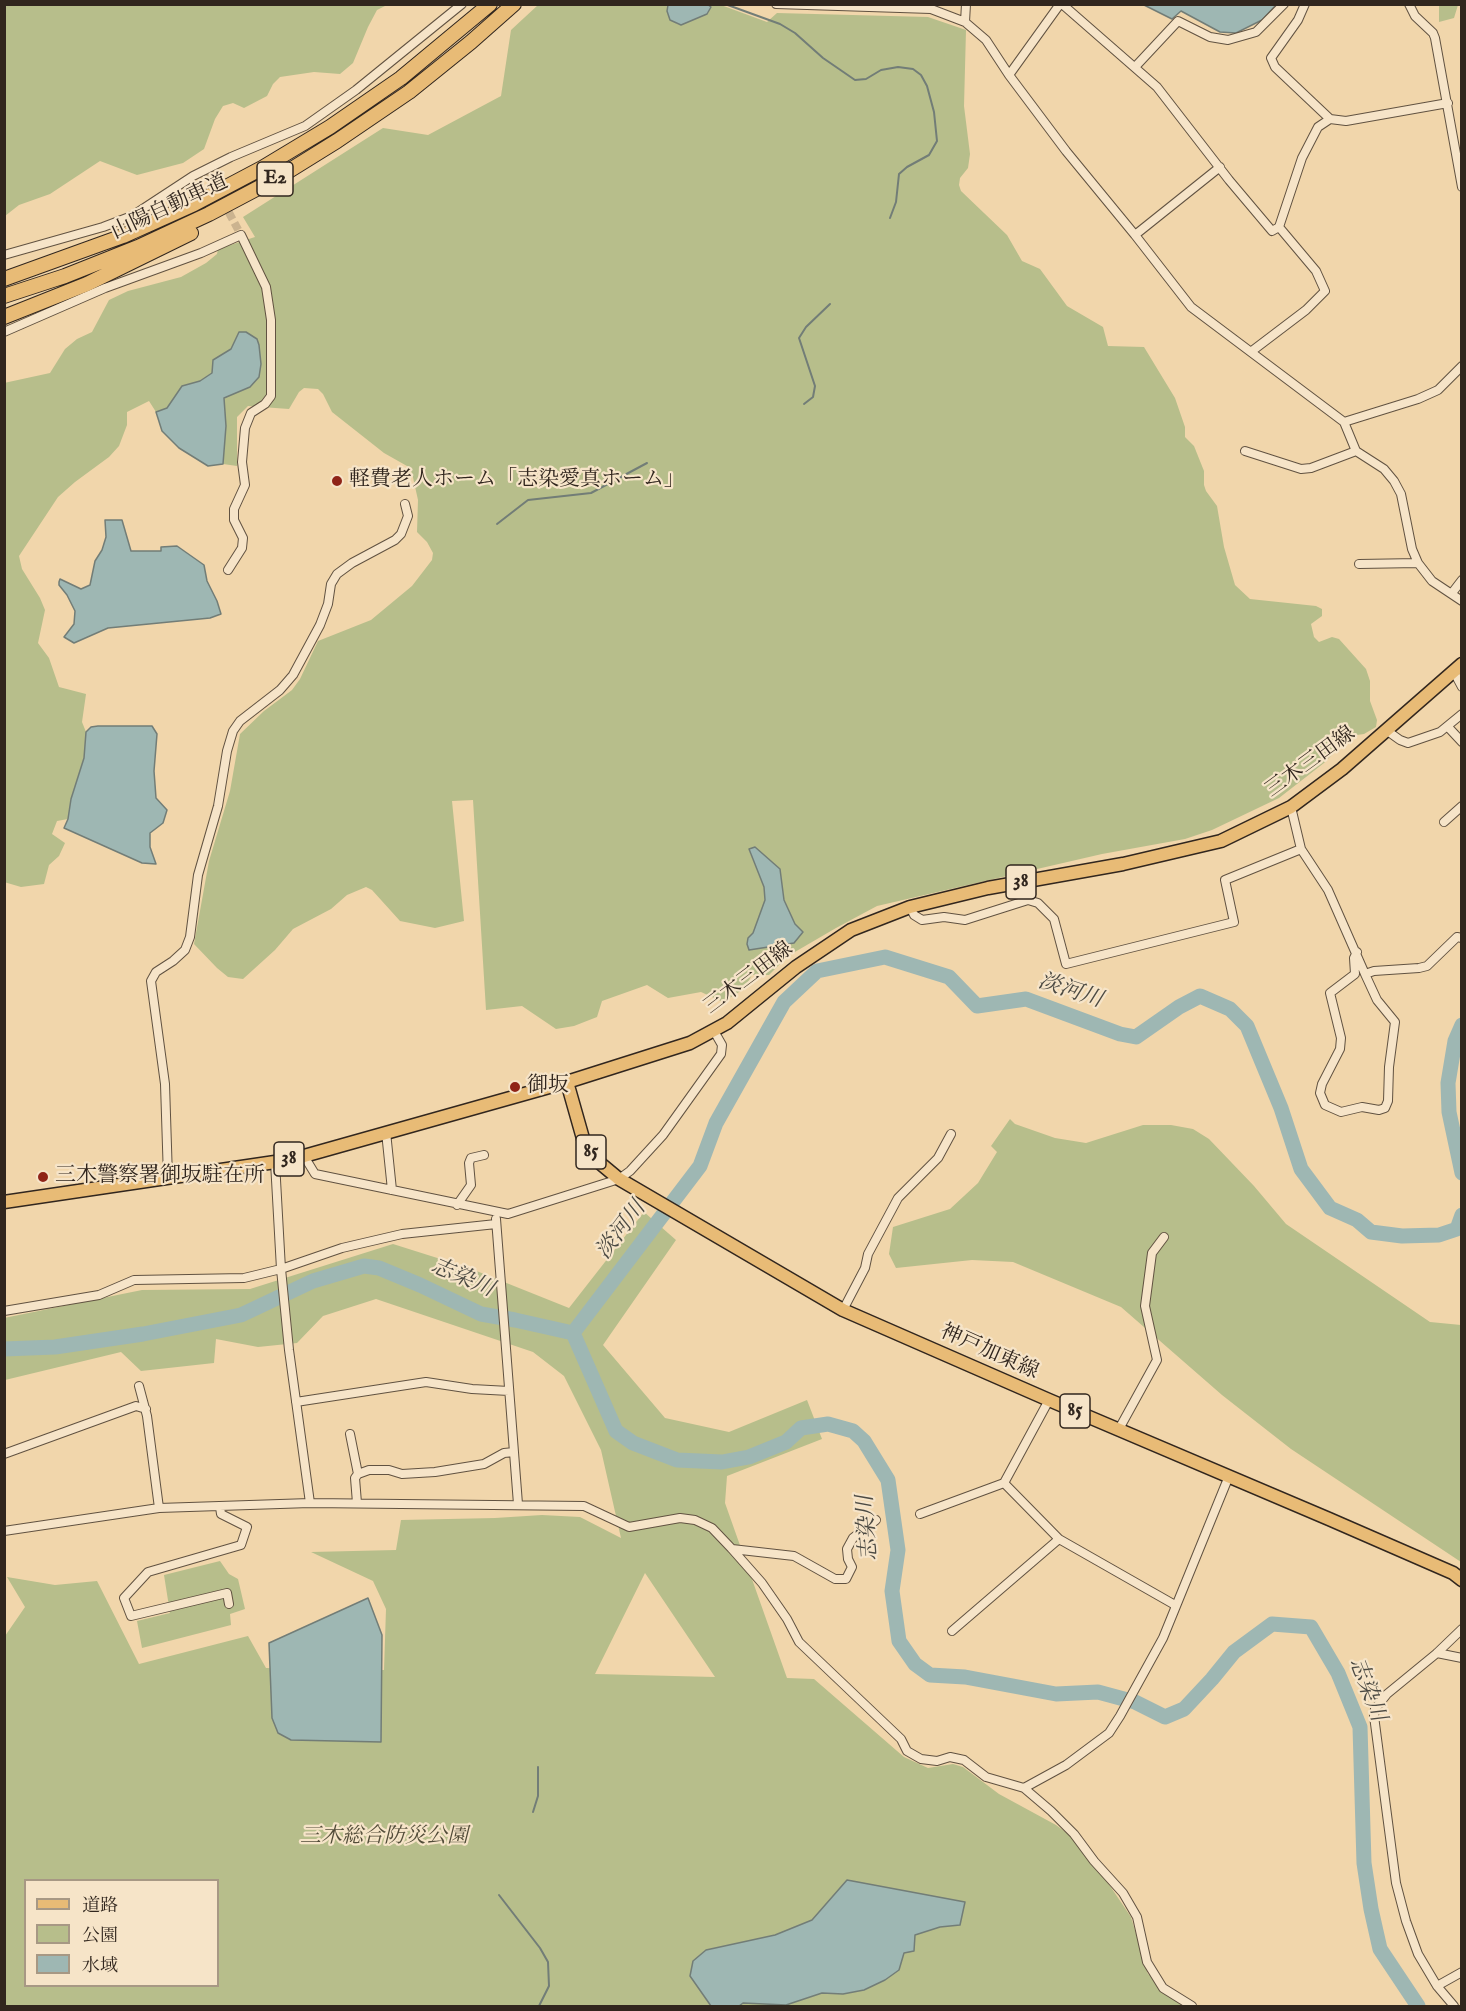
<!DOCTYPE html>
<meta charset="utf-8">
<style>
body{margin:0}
#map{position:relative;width:1466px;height:2011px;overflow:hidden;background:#f1d6ab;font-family:"IM FELL English","Noto Serif JP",serif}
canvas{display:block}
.frame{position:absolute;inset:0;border:6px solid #31261e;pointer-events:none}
.legend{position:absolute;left:24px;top:1879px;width:195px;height:108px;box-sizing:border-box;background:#f6e4c8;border:2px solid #a79884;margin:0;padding:8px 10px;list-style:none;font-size:18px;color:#31261e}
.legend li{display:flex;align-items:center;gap:12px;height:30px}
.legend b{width:30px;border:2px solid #a79884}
</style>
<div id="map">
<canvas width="1466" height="2011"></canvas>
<div class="frame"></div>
<ul class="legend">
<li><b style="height:8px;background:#e8bb76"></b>道路</li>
<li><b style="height:16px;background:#b7be8b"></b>公園</li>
<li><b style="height:16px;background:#9eb7b3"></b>水域</li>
</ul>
</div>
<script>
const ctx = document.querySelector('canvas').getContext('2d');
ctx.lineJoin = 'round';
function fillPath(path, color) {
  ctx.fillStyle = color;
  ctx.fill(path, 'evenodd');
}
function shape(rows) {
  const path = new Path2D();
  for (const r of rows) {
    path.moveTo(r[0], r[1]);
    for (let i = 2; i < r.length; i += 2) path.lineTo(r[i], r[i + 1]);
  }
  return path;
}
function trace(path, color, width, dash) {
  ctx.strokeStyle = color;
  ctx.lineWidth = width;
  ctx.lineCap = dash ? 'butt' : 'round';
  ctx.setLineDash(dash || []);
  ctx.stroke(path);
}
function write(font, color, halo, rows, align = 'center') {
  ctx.font = font + ' "IM FELL English","Noto Serif JP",serif';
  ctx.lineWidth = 4.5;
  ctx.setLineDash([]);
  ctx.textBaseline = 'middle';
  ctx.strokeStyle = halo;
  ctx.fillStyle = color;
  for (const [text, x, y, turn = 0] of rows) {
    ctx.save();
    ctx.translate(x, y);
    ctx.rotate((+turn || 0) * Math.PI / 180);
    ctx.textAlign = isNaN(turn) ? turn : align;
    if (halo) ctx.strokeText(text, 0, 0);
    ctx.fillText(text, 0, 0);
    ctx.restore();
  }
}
const green = shape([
 [5,4,387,4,387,5,377,10,368,27,353,63,340,74,314,72,280,77,273,84,267,96,244,108,233,103,223,106,215,119,204,149,183,163,137,175,100,161,50,194,19,205,5,216],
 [712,4,721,5,767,22,777,13,928,17,966,30,964,106,970,154,968,168,960,178,959,185,961,191,1007,235,1022,261,1040,269,1067,306,1103,327,1108,346,1144,347,1175,398,1185,427,1185,437,1194,446,1204,471,1204,485,1206,491,1217,506,1224,547,1235,585,1250,599,1316,606,1322,609,1322,616,1311,624,1314,637,1319,642,1332,637,1339,639,1366,669,1370,681,1370,701,1377,720,1376,727,1364,734,1350,736,1324,763,1279,798,1212,830,1185,839,1102,854,877,906,836,928,788,956,769,975,752,975,744,989,723,1002,701,992,668,998,647,985,602,1001,597,1017,574,1026,556,1029,522,1006,486,1010,473,800,452,801,464,921,435,928,400,921,372,890,366,887,347,895,331,909,293,929,275,950,243,979,228,977,217,968,194,944,209,861,230,791,240,734,264,711,292,690,300,679,318,641,371,620,412,586,432,560,433,553,427,542,417,532,418,500,412,473,407,466,384,453,332,412,323,394,318,389,304,388,299,392,289,409,248,406,237,417,237,466,223,464,226,426,224,398,250,387,239,332,231,349,213,360,212,373,200,381,182,386,167,408,156,412,149,401,127,412,127,425,119,446,109,457,75,482,58,497,19,556,22,569,40,598,45,610,38,643,49,658,59,687,86,694,82,722,86,732,84,758,71,799,68,819,57,821,52,834,65,843,59,856,49,865,44,884,21,887,4,882,4,383,50,373,65,349,77,339,92,332,109,300,128,291,181,277,206,263,217,254,218,249,255,237,243,217,383,128,428,135,501,96,511,30,538,5,668,5,667,11,669,17,677,24,681,25,708,13],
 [749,850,780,869,784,899,795,924,753,933,765,900,764,887],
 [1439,5,1458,5,1454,18,1439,22],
 [1010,1119,1015,1124,1055,1138,1086,1143,1143,1125,1171,1125,1193,1129,1209,1139,1254,1186,1286,1224,1430,1322,1461,1325,1461,1562,1291,1449,1222,1395,1121,1307,1013,1262,972,1260,896,1268,889,1254,893,1227,950,1209,978,1183,997,1152,991,1146],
 [644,1212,676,1240,603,1345,665,1418,729,1432,807,1400,822,1439,727,1476,725,1503,787,1678,814,1679,904,1757,928,1768,953,1764,963,1767,999,1794,1056,1825,1071,1836,1090,1863,1106,1880,1131,1917,1148,1974,1197,2006,5,2006,5,1636,25,1607,7,1577,55,1585,97,1581,139,1664,248,1636,266,1668,384,1670,386,1609,373,1581,311,1552,396,1550,401,1520,495,1518,542,1515,580,1517,621,1538,601,1450,564,1376,533,1352,376,1299,323,1316,297,1343,258,1347,216,1339,214,1363,141,1371,121,1352,5,1380,4,1318,142,1290,250,1289,393,1244,469,1268,569,1308],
 [645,1573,715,1677,595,1674],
 [26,1880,218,1880,218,1986,26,1986],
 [220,1561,229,1574,238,1579,245,1609,230,1614,231,1625,142,1648,137,1621,170,1613,164,1575]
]);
const water = shape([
 [668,5,707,4,711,7,707,14,681,25,670,20,667,11,668,5],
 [1144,5,1276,5,1262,20,1236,33,1220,32,1181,11,1172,19,1144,5],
 [239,332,246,332,257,339,259,345,261,364,259,377,250,387,224,398,226,426,223,464,208,466,179,448,162,431,156,412,167,408,182,386,200,381,212,373,213,360,231,349,239,332],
 [105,520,122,520,131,551,161,551,161,547,177,546,204,565,207,581,217,601,221,614,210,618,108,628,74,643,64,637,74,624,75,611,67,595,59,585,59,582,60,579,81,589,90,585,95,561,102,550,106,537,105,520],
 [98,726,152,726,157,734,154,771,156,798,167,810,163,823,150,833,150,847,156,864,142,863,64,828,68,819,71,799,84,758,86,732,91,727,98,726],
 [755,847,780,869,784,900,795,924,803,932,794,943,749,950,747,944,748,938,753,933,765,900,764,887,749,849,755,847],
 [368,1598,382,1635,381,1742,291,1740,278,1733,272,1718,269,1643,368,1598],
 [847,1880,965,1902,960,1925,940,1927,915,1935,914,1951,904,1953,899,1970,885,1980,864,1990,843,1994,822,1993,786,2005,743,2003,739,2006,711,2006,690,1976,693,1961,706,1950,775,1935,812,1920,847,1880]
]);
const stream = shape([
 [725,4,780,24,795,33,823,58,855,80,866,79,881,70,898,67,913,69,921,75,927,86,934,112,937,141,929,155,907,167,899,174,896,202,890,218],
 [804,404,813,397,815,386,799,338,806,327,830,304],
 [497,524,528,500,591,493,647,463],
 [533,1812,538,1796,538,1767],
 [499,1895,540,1948,548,1962,549,1986,539,2006]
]);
const river = shape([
 [1462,1025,1455,1041,1448,1083,1449,1112,1462,1173],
 [573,1333,616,1431,633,1443,677,1460,722,1462,749,1457,786,1442,801,1428,828,1424,853,1431,864,1441,888,1480,898,1550,892,1591,899,1641,915,1664,930,1675,965,1677,1056,1694,1098,1692,1135,1702,1165,1717,1184,1709,1212,1679,1234,1652,1272,1624,1311,1627,1338,1673,1360,1727,1364,1863,1371,1909,1380,1949,1418,2006],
 [573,1333,700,1166,716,1123,784,1002,817,971,885,957,949,977,977,1006,1026,999,1120,1034,1136,1037,1179,1007,1200,996,1230,1009,1247,1026,1281,1108,1301,1169,1330,1208,1357,1220,1371,1232,1402,1236,1439,1235,1457,1229,1462,1215],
 [4,1349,55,1347,143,1334,241,1315,313,1281,364,1266,379,1268,420,1285,481,1314,515,1320,573,1333]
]);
const streetTunnel = shape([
 [206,170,241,235]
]);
const street = shape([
 [776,4,931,9,965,22,986,40,1009,75,1066,151,1135,235,1191,307,1344,422,1356,451,1384,469,1394,481,1401,494,1412,549,1418,563,1432,581,1462,601],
 [1062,4,1157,87,1229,180,1272,231,1279,227,1302,158,1318,127,1330,119,1346,121,1448,103],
 [1305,4,1298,20,1271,58,1275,67,1330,119],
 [1409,4,1415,16,1433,33,1435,38,1462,187],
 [965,22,966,4],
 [1135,67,1178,21,1210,37,1228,40,1256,32,1284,4],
 [1009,75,1060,4],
 [1135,235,1220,167],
 [4,255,103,227,132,216,193,176,231,157,305,126,356,90,462,4],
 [4,332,105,288,201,253,241,235,266,287,271,320,271,396,265,404,251,413,245,428,242,462,245,485,234,509,234,520,243,538,242,548,228,570],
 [1252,351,1306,310,1325,291,1316,271,1279,227],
 [1344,422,1418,399,1438,390,1462,366],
 [1245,451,1301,469,1311,468,1356,451],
 [1359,564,1418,563],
 [1452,593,1462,580],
 [1454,672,1462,687],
 [1448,727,1462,742],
 [1386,730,1400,740,1408,743,1440,732,1462,714],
 [1291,807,1301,849,1328,890,1365,974,1374,971,1419,968,1427,966,1457,937,1462,938],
 [1444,822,1462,806],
 [910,907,914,915,922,920,944,917,965,920,1028,900,1038,903,1054,919,1066,964,1234,922,1225,880,1301,849],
 [1357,952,1354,958,1355,974,1330,993,1341,1038,1340,1049,1322,1084,1320,1093,1325,1105,1341,1112,1362,1107,1379,1110,1385,1108,1388,1101,1389,1067,1395,1022,1377,1000,1365,974],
 [386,1132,392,1190],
 [304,1156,315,1174,508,1214,619,1179,630,1171,663,1135,721,1054,722,1045,714,1031],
 [275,1162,281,1269,289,1350,310,1503],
 [168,1178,165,1084,151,981,156,972,173,961,185,950,190,937,198,875,218,806,227,751,233,731,240,721,280,690,293,675,320,625,328,604,331,584,337,574,352,563,395,540,401,534,408,516,405,504],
 [457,1205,471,1185,469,1163,471,1158,484,1155],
 [496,1219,518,1504],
 [843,1310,865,1268,868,1254,898,1198,938,1158,951,1134],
 [4,1311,99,1295,134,1280,244,1278,281,1269,342,1248,402,1234,496,1224],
 [139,1386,147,1416,159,1508],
 [1049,1400,1004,1483,1059,1539,1175,1605],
 [296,1402,426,1382,472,1389,509,1391],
 [1119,1429,1157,1360,1145,1306,1152,1253,1164,1237],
 [350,1434,358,1474],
 [4,1454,136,1406,146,1409],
 [357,1503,355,1478,358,1474,369,1470,389,1470,402,1474,435,1472,484,1464,504,1453,514,1452],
 [220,1507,221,1514,247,1527,241,1545,148,1572,124,1598,131,1616,227,1593,229,1604],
 [920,1514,1004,1483],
 [4,1531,159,1508,310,1503,584,1506,629,1527,680,1518,695,1520,712,1528,732,1549,762,1583,787,1619,799,1642,901,1739,907,1751,921,1759,937,1761,950,1757,964,1760,986,1777,1024,1788,1066,1765,1109,1733,1120,1716,1163,1638,1229,1476],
 [732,1549,794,1556,835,1579,846,1579,852,1567,848,1559,847,1549,853,1538,876,1520],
 [952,1631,1059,1539],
 [1437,1653,1462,1658],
 [1024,1788,1051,1811,1074,1834,1094,1861,1123,1893,1137,1917,1147,1962,1163,1988,1192,2006],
 [1437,1986,1462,1972],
 [1454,2006,1437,1986,1418,1954,1406,1921,1396,1883,1374,1716,1375,1709,1387,1694,1437,1653,1462,1629]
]);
const primary = shape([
 [567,1082,584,1142,595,1159,619,1179,843,1310,1049,1400,1329,1519,1453,1573,1462,1580],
 [4,1202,275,1162,304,1156,567,1082,690,1043,727,1023,796,967,851,930,910,907,988,888,1123,864,1221,841,1291,807,1342,769,1462,664]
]);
const highway = shape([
 [4,279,123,236,194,204,262,168,330,127,401,78,490,4],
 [4,296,65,276,138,247,209,214,279,177,337,141,409,92,471,42,514,4],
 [4,317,87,284,191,233]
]);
const markers = [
 [337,481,6,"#8f2418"],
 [515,1087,6,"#8f2418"],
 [43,1177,6,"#8f2418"]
];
const shields = [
 [275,179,36],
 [1021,882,30],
 [591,1152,30],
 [289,1159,30],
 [1075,1411,30]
];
const shieldNames = [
 ["E2",275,179],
 ["38",1021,882],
 ["85",591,1152],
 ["38",289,1159],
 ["85",1075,1411]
];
const streetNames = [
 ["山陽自動車道",170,208,-25],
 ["三木三田線",1311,763,-36],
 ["三木三田線",749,979,-37],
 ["神戸加東線",989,1353,24]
];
const poiNames = [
 ["軽費老人ホーム「志染愛真ホーム」",349,481],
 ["御坂",527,1087],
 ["三木警察署御坂駐在所",55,1177]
];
const parkNames = [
 ["三木総合防災公園",384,1838]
];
const waterNames = [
 ["淡河川",1070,992,18],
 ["淡河川",622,1231,-53],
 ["志染川",462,1279,23],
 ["志染川",869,1528,-94],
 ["志染川",1366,1690,69]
];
fillPath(green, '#b7be8b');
fillPath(water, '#9eb7b3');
trace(water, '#727d77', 1.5);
trace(stream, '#727d77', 2);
trace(river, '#9eb7b3', 15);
trace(streetTunnel, '#cbb38f', 8, [8, 4]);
trace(street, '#615241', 10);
trace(primary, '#31261e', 15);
trace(highway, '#31261e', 16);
trace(street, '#f6e4c8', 8);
trace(primary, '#e8bb76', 12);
trace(highway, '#e8bb76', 14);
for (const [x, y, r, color] of markers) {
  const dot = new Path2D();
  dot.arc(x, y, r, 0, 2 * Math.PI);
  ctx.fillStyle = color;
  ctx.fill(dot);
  trace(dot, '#f6e4c8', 2);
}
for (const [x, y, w] of shields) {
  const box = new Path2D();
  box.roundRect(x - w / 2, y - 17, w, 34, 4.5);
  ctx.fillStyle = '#f6e4c8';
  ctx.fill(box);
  trace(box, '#31261e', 1.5);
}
write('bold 20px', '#31261e', null, shieldNames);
write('21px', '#31261e', '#f6e4c8', streetNames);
write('21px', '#31261e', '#f6e4c8', poiNames, 'left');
write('italic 21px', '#524c39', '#f6e4c8', parkNames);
write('italic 22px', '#4c4a43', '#f6e4c8', waterNames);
</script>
